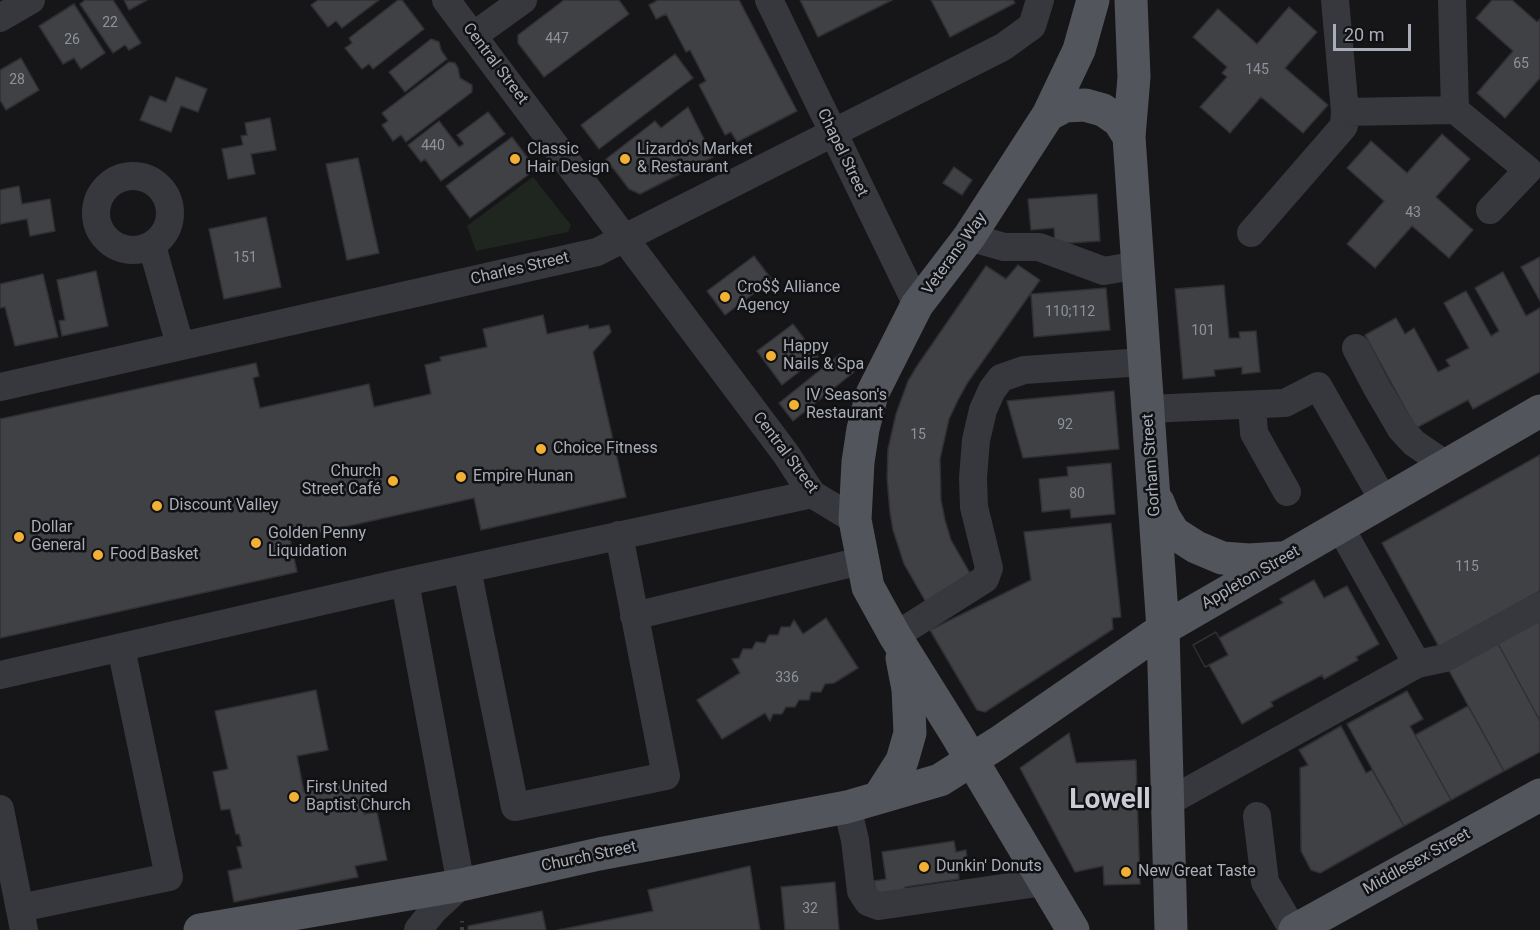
<!DOCTYPE html>
<meta charset="utf-8">
<style>
body{margin:0}
#map{position:relative;width:1540px;height:930px;overflow:hidden;background:#161618;font-family:Roboto,sans-serif}
canvas{display:block}
.scale{position:absolute;left:1333px;top:24px;width:78px;height:27px;box-sizing:border-box;border:3px solid #a8adb8;border-top:0;padding-left:8px;font-size:18px;line-height:21px;white-space:nowrap;color:#a8adb8;-webkit-text-stroke:4px #111113;paint-order:stroke}
</style>
<div id="map">
<canvas width="1540" height="930"></canvas>
<div class="scale">20 m</div>
</div>
<script>
const ctx = document.querySelector('canvas').getContext('2d');
ctx.lineJoin = 'round';
function fillPath(path, color) {
  ctx.fillStyle = color;
  ctx.fill(path, 'evenodd');
}
function shape(rows) {
  const path = new Path2D();
  for (const r of rows) {
    if (r.length === 3) {
      path.moveTo(r[0] + r[2], r[1]);
      path.arc(r[0], r[1], r[2], 0, 2 * Math.PI);
      continue;
    }
    path.moveTo(r[0], r[1]);
    for (let i = 2; i < r.length; i += 2) path.lineTo(r[i], r[i + 1]);
  }
  return path;
}
function trace(path, color, width, dash) {
  ctx.strokeStyle = color;
  ctx.lineWidth = width;
  ctx.lineCap = dash ? 'butt' : 'round';
  ctx.setLineDash(dash || []);
  ctx.stroke(path);
}
function write(font, color, halo, rows, align = 'center') {
  ctx.font = font + ' Roboto,sans-serif';
  ctx.lineWidth = 5;
  ctx.setLineDash([]);
  ctx.textBaseline = 'middle';
  ctx.strokeStyle = halo;
  ctx.fillStyle = color;
  for (const [text, x, y, turn = 0] of rows) {
    ctx.save();
    ctx.translate(x, y);
    ctx.rotate((+turn || 0) * Math.PI / 180);
    ctx.textAlign = isNaN(turn) ? turn : align;
    if (halo) ctx.strokeText(text, 0, 0);
    ctx.fillText(text, 0, 0);
    ctx.restore();
  }
}
const green = shape([
 [533,177,571,225,568,232,476,251,467,226]
]);
const building = shape([
 [85,0,113,0,141,43,129,50,125,45,113,53,80,4,85,0],
 [124,0,147,0,129,10,124,0],
 [318,0,379,0,342,28,336,21,328,27,311,5,318,0],
 [398,0,402,0,424,29,373,69,369,64,362,69,345,48,352,43,349,38,398,0],
 [564,0,619,0,629,14,544,77,518,43,518,35,564,0],
 [658,0,739,0,797,111,737,142,731,132,725,135,699,85,706,81,690,50,686,52,666,14,656,19,649,5,658,0],
 [800,0,892,0,818,37,800,0],
 [931,0,1013,0,1015,3,950,37,931,0],
 [1492,0,1512,0,1537,22,1540,19,1540,78,1505,118,1477,93,1513,51,1476,18,1492,0],
 [74,4,105,53,81,69,74,58,63,64,39,26,74,4],
 [1289,7,1317,32,1285,68,1328,105,1303,133,1261,97,1230,133,1200,107,1227,77,1222,73,1227,67,1193,37,1218,9,1257,44,1289,7],
 [431,39,439,42,441,50,447,59,405,92,389,72,431,39],
 [675,54,693,78,599,149,581,125,675,54],
 [21,58,39,90,6,110,0,100,0,70,21,58],
 [449,62,455,63,458,68,460,78,472,85,472,92,406,142,401,135,393,141,382,125,388,121,382,113,449,62],
 [176,77,207,89,198,112,181,106,171,132,140,120,150,96,166,102,176,77],
 [688,107,713,157,640,194,629,189,606,159,655,121,661,128,688,107],
 [488,112,505,134,441,181,425,159,421,162,408,145,439,121,459,147,464,144,457,135,488,112],
 [270,118,276,150,251,154,255,174,228,179,222,149,243,145,241,136,247,135,245,123,270,118],
 [1442,134,1470,159,1436,197,1473,230,1449,258,1412,226,1375,268,1347,244,1384,201,1347,168,1371,141,1407,173,1442,134],
 [512,137,536,169,470,218,446,186,512,137],
 [358,158,379,253,347,260,326,164,358,158],
 [954,167,972,180,962,195,943,183,954,167],
 [19,186,22,204,50,199,55,231,30,236,27,219,0,224,0,190,19,186],
 [1097,194,1100,241,1055,244,1054,228,1031,230,1028,199,1097,194],
 [266,217,281,287,224,299,209,229,266,217],
 [754,256,772,280,725,315,707,291,754,256],
 [1540,257,1540,301,1521,267,1540,257],
 [1018,265,1040,280,968,382,958,400,949,419,940,459,941,500,945,520,951,540,971,575,927,604,904,564,893,530,890,513,887,478,888,449,896,414,908,381,917,366,986,266,1006,279,1018,265],
 [96,271,108,326,62,336,59,321,65,320,57,280,96,271],
 [1503,272,1526,316,1540,308,1540,372,1473,409,1468,400,1416,428,1365,335,1396,318,1405,334,1414,328,1438,372,1450,366,1446,360,1469,348,1444,303,1466,291,1491,336,1499,331,1475,288,1503,272],
 [43,274,58,337,15,346,5,307,0,308,0,284,43,274],
 [1224,285,1229,338,1240,338,1239,332,1256,331,1260,372,1242,374,1242,367,1214,370,1215,376,1183,379,1175,289,1224,285],
 [1106,288,1110,330,1034,337,1031,294,1106,288],
 [543,315,547,334,588,325,589,329,609,325,611,332,593,352,626,497,481,530,474,498,290,539,297,572,0,638,0,419,256,363,259,376,253,378,260,408,369,384,374,407,431,394,425,365,441,361,440,357,487,347,483,329,543,315],
 [793,324,818,357,782,385,757,351,793,324],
 [840,354,854,372,793,421,779,403,840,354],
 [1114,391,1119,449,1023,458,1007,401,1114,391],
 [1540,455,1540,591,1439,647,1382,543,1540,455],
 [1111,463,1115,514,1071,518,1070,509,1042,512,1039,479,1068,476,1067,467,1111,463],
 [1111,523,1121,617,1112,618,1113,629,985,712,977,710,930,630,1031,580,1024,532,1111,523],
 [1314,580,1324,598,1347,586,1379,644,1356,657,1358,660,1324,679,1322,675,1271,702,1273,706,1242,724,1209,665,1205,667,1193,645,1216,632,1219,638,1283,603,1280,599,1314,580],
 [1540,616,1540,721,1496,640,1540,616],
 [826,618,858,668,834,683,825,684,821,692,811,692,809,700,799,700,795,707,786,707,782,714,773,714,770,721,765,713,722,739,697,700,740,673,732,659,739,658,743,649,752,649,756,642,765,643,769,635,778,635,781,627,790,627,794,620,803,634,826,618],
 [1216,632,1228,655,1205,667,1193,645,1216,632],
 [1496,640,1540,721,1540,752,1504,771,1447,667,1496,640],
 [316,690,328,750,297,756,304,792,357,781,369,788,371,802,364,814,377,812,387,860,355,866,358,877,234,902,228,871,242,868,237,847,242,846,239,834,236,834,230,809,221,810,213,772,228,769,215,711,316,690],
 [1407,691,1423,719,1410,726,1451,800,1404,826,1347,724,1407,691],
 [1468,706,1504,771,1451,800,1415,735,1468,706],
 [1341,726,1366,773,1372,770,1404,826,1320,873,1311,870,1301,851,1300,768,1308,765,1299,750,1341,726],
 [1069,733,1076,763,1136,760,1140,884,1104,885,1103,866,1075,872,1020,768,1069,733],
 [954,841,956,852,966,850,968,867,958,868,959,879,905,887,906,890,876,894,874,881,886,879,882,852,954,841],
 [750,866,760,930,558,930,653,911,648,890,750,866],
 [835,882,839,930,785,930,781,887,835,882],
 [542,911,546,930,468,930,468,926,542,911]
]);
const path = shape([
 [462,930,462,921]
]);
const minor = shape([
 [446,0,786,454,812,494,855,520],
 [769,0,917,305],
 [1452,0,1455,110,1528,170,1490,210],
 [0,18,31,0],
 [473,36,523,0],
 [1345,112,1455,110],
 [133,213,37],
 [1251,233,1344,126,1345,112,1335,0],
 [969,237,1004,247,1039,247,1104,271,1138,265],
 [152,246,180,345],
 [1356,348,1377,388,1401,429,1414,443,1446,465],
 [0,387,597,252,1003,47,1032,26,1040,0],
 [1252,405,1254,433,1287,492],
 [1148,409,1285,403,1318,386,1384,501],
 [467,569,515,807,666,776,619,535],
 [405,582,461,885,433,911,418,930],
 [634,616,861,561],
 [895,636,985,579,989,568,974,507,973,478,976,440,983,410,992,390,1001,378,1024,370,1144,362],
 [1417,664,1445,658,1540,606],
 [0,675,405,582,812,494],
 [1168,802,1417,664,1340,527],
 [847,807,855,840,861,891,868,902,879,906,1044,882],
 [0,809,24,930],
 [1257,816,1265,882,1293,930],
 [20,908,169,877,121,648]
]);
const major = shape([
 [1131,0,1134,77,1129,137,1163,629,1171,930],
 [1048,115,1065,106,1085,105,1103,110,1119,121,1129,137],
 [1158,502,1164,517,1174,533,1196,547,1222,558,1249,560,1281,558],
 [879,797,902,761,910,733,908,689,902,658],
 [200,930,461,885,599,854,847,807,940,780,998,743,1163,629,1540,411],
 [1073,930,955,732,895,636,868,587,855,520,858,462,863,429,872,394,917,305,969,237,1048,115,1079,50,1093,0],
 [1295,930,1540,795]
]);
const markers = [
 [515,159,6,"#f2b134"],
 [625,159,6,"#f2b134"],
 [725,297,6,"#f2b134"],
 [771,356,6,"#f2b134"],
 [794,405,6,"#f2b134"],
 [541,449,6,"#f2b134"],
 [461,477,6,"#f2b134"],
 [393,481,6,"#f2b134"],
 [157,506,6,"#f2b134"],
 [19,537,6,"#f2b134"],
 [256,543,6,"#f2b134"],
 [98,555,6,"#f2b134"],
 [294,797,6,"#f2b134"],
 [924,867,6,"#f2b134"],
 [1126,872,6,"#f2b134"]
];
const numberNames = [
 ["22",110,23],
 ["447",557,39],
 ["26",72,40],
 ["65",1521,64],
 ["145",1257,70],
 ["28",17,80],
 ["440",433,146],
 ["43",1413,213],
 ["151",245,258],
 ["110;112",1070,312],
 ["101",1203,331],
 ["92",1065,425],
 ["15",918,435],
 ["80",1077,494],
 ["115",1467,567],
 ["336",787,678],
 ["32",810,909]
];
const streetNames = [
 ["Central Street",495,64,53],
 ["Chapel Street",842,153,64],
 ["Veterans Way",955,254,-54],
 ["Charles Street",520,269,-13],
 ["Central Street",785,453,53],
 ["Gorham Street",1152,465,-94],
 ["Appleton Street",1251,578,-30],
 ["Church Street",589,857,-12],
 ["Middlesex Street",1417,862,-29]
];
const poiNames = [
 ["Classic",527,150],
 ["Hair Design",527,168],
 ["Lizardo's Market",637,150],
 ["& Restaurant",637,168],
 ["Cro$$ Alliance",737,288],
 ["Agency",737,306],
 ["Happy",783,347],
 ["Nails & Spa",783,365],
 ["IV Season's",806,396],
 ["Restaurant",806,414],
 ["Choice Fitness",553,449],
 ["Church",381,472,"right"],
 ["Street Café",381,490,"right"],
 ["Empire Hunan",473,477],
 ["Discount Valley",169,506],
 ["Dollar",31,528],
 ["General",31,546],
 ["Golden Penny",268,534],
 ["Liquidation",268,552],
 ["Food Basket",110,555],
 ["First United",306,788],
 ["Baptist Church",306,806],
 ["Dunkin' Donuts",936,867],
 ["New Great Taste",1138,872]
];
const townNames = [
 ["Lowell",1110,801]
];
fillPath(green, '#1e261f');
fillPath(building, '#404145');
trace(building, '#303034', 1.5);
trace(path, '#3d3f44', 4, [3, 4.5]);
trace(minor, '#37383d', 28);
trace(major, '#53555c', 33);
for (const [x, y, r, color] of markers) {
  const dot = new Path2D();
  dot.arc(x, y, r, 0, 2 * Math.PI);
  ctx.fillStyle = color;
  ctx.fill(dot);
  trace(dot, '#111113', 2);
}
write('14px', '#8e929b', null, numberNames);
write('16px', '#a8adb8', '#111113', streetNames);
write('16px', '#a8adb8', '#111113', poiNames, 'left');
write('bold 28px', '#c9ccd4', '#111113', townNames);
</script>
